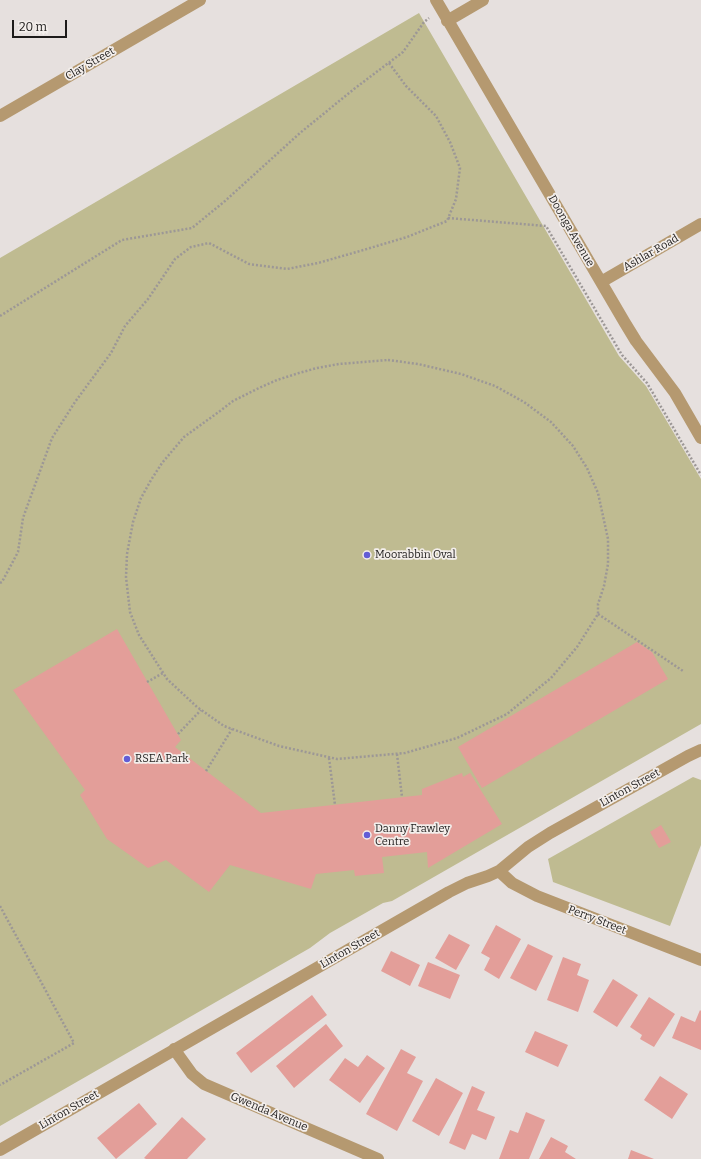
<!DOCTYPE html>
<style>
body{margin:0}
#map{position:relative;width:701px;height:1159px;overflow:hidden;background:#e6e0de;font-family:Bitter,serif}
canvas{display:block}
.scale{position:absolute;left:12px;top:20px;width:55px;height:18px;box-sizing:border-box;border:2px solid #1d1b1a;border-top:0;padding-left:5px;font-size:12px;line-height:14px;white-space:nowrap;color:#1d1b1a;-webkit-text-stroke:3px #f3eeeb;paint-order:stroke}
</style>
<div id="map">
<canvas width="701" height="1159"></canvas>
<div class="scale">20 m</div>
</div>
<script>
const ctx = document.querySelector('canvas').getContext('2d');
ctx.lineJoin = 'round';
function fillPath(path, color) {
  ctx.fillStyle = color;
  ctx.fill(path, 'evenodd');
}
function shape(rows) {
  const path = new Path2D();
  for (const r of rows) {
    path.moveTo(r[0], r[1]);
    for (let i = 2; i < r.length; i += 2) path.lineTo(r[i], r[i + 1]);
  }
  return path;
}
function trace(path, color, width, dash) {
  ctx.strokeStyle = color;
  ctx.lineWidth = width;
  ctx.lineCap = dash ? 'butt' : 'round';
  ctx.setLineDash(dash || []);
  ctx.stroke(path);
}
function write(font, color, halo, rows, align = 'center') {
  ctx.font = font + ' Bitter,serif';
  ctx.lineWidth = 3.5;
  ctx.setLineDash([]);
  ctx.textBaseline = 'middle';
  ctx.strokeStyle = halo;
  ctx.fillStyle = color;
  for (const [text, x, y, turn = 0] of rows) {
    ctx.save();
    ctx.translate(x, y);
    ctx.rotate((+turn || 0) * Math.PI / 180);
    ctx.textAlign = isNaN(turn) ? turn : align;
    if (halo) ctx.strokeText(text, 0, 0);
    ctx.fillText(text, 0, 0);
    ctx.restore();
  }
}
const green = shape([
 [419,13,619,356,646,386,701,479,701,724,392,901,383,903,330,933,310,948,0,1126,0,258],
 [693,777,701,780,701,845,670,926,553,882,548,859]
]);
const building = shape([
 [117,629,181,740,175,747,261,813,422,795,422,789,462,773,463,777,470,773,502,824,428,868,427,852,382,857,384,873,355,876,354,870,316,874,311,889,230,865,209,892,166,860,148,868,107,839,80,795,85,790,13,690],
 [637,642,652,652,668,679,482,788,458,747],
 [661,825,671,842,659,848,650,832],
 [496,925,521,939,499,979,484,970,490,958,481,953],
 [449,934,470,945,456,970,435,958],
 [528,944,553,956,536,991,510,978],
 [391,951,420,965,410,986,381,971],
 [563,957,581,964,577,975,589,980,578,1012,547,1000],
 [428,962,460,975,450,999,418,986],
 [613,979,638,995,617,1027,593,1012],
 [312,995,327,1015,251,1073,236,1053],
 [649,997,675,1014,654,1047,640,1039,642,1035,630,1027],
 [700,1010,701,1011,701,1050,672,1038,681,1016,695,1022],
 [326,1024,343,1046,294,1088,276,1066],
 [535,1031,568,1045,558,1067,525,1052],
 [401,1049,416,1057,407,1073,423,1081,397,1131,366,1114],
 [367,1055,385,1068,360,1103,329,1080,345,1058,358,1067],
 [660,1076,688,1094,672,1119,644,1100],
 [436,1078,463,1093,439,1136,412,1121],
 [472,1086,485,1092,477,1110,495,1117,486,1140,472,1134,465,1150,449,1143],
 [139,1103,157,1124,116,1159,97,1138],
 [526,1112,545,1120,529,1159,499,1159,510,1130,518,1133],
 [182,1117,206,1139,187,1159,146,1159,144,1158],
 [551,1137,568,1146,565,1152,576,1159,539,1159],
 [631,1150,654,1159,628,1159]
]);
const path = shape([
 [448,218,546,226,622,355,647,383,701,475],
 [0,316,122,240,192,228,225,201,300,133,354,89,403,52,424,22,429,18],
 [388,360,418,364,461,374,495,386,524,402,551,422,573,446,587,468,598,493,608,539,608,564,604,586,598,604,598,614,577,647,551,678,507,714,457,738,405,753,337,759,279,746,224,726,197,707,167,679,139,635,130,612,126,577,127,554,133,522,141,498,151,480,162,463,184,437,220,411,233,401,259,388,277,380,299,373,317,368,339,364,388,360],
 [0,583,2,582,18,552,23,518,52,438,75,402,111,353,125,326,148,299,175,259,191,247,209,243,249,264,287,269,318,263,360,251,407,237,447,221,456,199,460,168,450,142,436,116,406,86,389,63],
 [598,614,683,671],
 [147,682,163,673],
 [178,734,201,710],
 [397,754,402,797],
 [329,758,335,805],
 [206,771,232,729],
 [0,906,74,1043,0,1085]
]);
const street = shape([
 [436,0,625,323,636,341,675,393,701,438],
 [447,21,483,0],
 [0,116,200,0],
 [601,282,701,224],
 [499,871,512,883,537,896,701,960],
 [174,1049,192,1074,204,1084,378,1159],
 [0,1150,449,892,467,883,488,876,499,871,528,847,550,833,688,756,701,750]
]);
const markers = [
 [367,555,4,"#625dd6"],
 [127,759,4,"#625dd6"],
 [367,835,4,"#625dd6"]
];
const streetNames = [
 ["Clay Street",90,64,-30],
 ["Doonga Avenue",571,231,60],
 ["Ashlar Road",651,253,-30],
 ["Linton Street",630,788,-29],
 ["Perry Street",597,920,21],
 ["Linton Street",350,949,-30],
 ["Linton Street",69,1110,-30],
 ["Gwenda Avenue",269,1112,23]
];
const poiNames = [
 ["Moorabbin Oval",375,555],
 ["RSEA Park",135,759],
 ["Danny Frawley",375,829],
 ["Centre",375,842]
];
fillPath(green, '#bfbb91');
fillPath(building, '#e39e99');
trace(path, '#9c9796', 2.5, [2, 2]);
trace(street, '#b59970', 12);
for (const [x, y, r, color] of markers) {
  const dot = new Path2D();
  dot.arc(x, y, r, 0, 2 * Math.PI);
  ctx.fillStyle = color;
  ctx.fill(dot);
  trace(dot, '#f3eeeb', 1.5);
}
write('11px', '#1d1b1a', '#f3eeeb', streetNames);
write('11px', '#1d1b1a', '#f3eeeb', poiNames, 'left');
</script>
